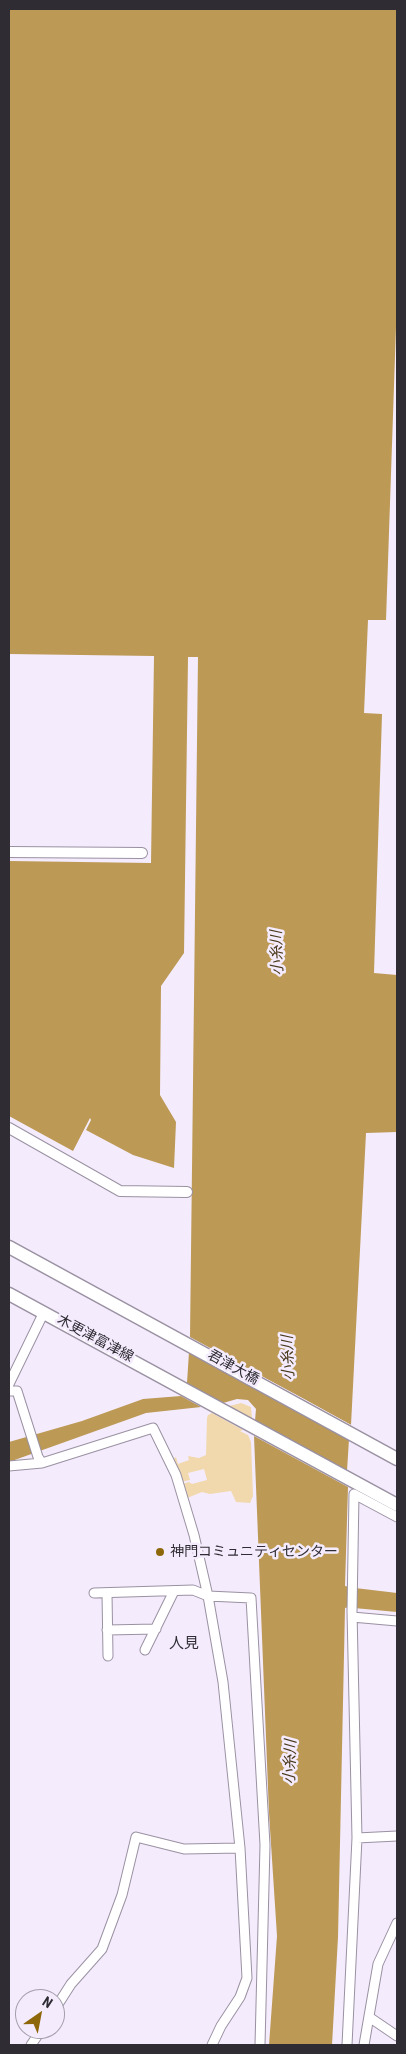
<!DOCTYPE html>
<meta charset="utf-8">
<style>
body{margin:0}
#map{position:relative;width:406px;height:2054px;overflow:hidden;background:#f4ebfd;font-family:"Roboto Condensed",sans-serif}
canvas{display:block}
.frame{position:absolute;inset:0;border:10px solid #2f2c33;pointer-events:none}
.north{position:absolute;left:15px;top:1989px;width:50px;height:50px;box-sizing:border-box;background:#f4ebfd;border:1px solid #a59fac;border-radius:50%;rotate:33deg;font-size:14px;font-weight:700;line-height:20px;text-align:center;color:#2f2c33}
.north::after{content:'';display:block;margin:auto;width:18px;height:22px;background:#8d6709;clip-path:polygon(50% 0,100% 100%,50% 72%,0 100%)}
</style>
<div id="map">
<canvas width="406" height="2054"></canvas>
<div class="frame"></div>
<div class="north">N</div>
</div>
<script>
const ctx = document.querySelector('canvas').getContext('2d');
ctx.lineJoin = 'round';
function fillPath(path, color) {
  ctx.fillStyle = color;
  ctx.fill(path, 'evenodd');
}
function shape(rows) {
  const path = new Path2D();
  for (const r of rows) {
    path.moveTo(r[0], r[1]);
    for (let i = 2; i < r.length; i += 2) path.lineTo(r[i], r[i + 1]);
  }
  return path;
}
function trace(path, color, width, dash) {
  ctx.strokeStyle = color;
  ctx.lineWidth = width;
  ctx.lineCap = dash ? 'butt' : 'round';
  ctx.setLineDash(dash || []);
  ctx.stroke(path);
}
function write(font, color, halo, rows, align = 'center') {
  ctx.font = font + ' "Roboto Condensed","Noto Sans JP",sans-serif';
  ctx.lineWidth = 5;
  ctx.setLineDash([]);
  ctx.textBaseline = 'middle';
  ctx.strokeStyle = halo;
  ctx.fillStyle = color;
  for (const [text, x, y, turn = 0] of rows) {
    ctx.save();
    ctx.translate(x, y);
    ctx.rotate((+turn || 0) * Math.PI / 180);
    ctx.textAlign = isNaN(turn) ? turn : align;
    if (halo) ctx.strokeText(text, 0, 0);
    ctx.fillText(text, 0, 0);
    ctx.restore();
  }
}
const green = shape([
 [241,1403,251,1407,252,1419,229,1406],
 [212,1413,243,1430,240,1431,248,1435,251,1442,253,1496,250,1503,236,1502,231,1491,210,1494,202,1492,187,1498,182,1484,189,1482,192,1484,207,1480,204,1469,188,1473,190,1480,181,1482,173,1459,176,1457,178,1464,189,1460,188,1456,199,1458,206,1455,207,1418,208,1415]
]);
const water = shape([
 [9,9,397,9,397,298,386,620,368,620,364,713,382,714,374,973,397,975,397,1132,366,1133,351,1425,190,1337,192,1168,174,1168,133,1155,86,1130,91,1120,90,1118,73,1151,9,1116,9,861,151,863,154,656,9,654],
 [189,1352,349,1439,347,1471,255,1421,256,1409,248,1400,237,1399,223,1403,187,1383],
 [181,1396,201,1407,146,1413,9,1462,9,1442,82,1421,143,1399],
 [254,1436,348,1487,345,1586,350,1587,349,1607,345,1608,338,1937,332,2045,269,2045,277,1936,269,1813],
 [355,1588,397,1593,397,1612,354,1608]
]);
const pier = shape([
 [188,657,198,657,192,1168,174,1168,176,1122,160,1095,161,986,184,953],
 [187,1336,306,1400,353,1426,350,1427,187,1338]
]);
const minor = shape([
 [9,1384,44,1312],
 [9,1391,17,1391,38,1457,42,1463],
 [9,1466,42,1463,153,1428,176,1475,194,1535,208,1596,223,1682,240,1848,247,1978,240,1997,221,2026,212,2045],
 [94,1593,193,1590,208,1596,251,1598,265,1845,260,2045],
 [107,1593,108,1656],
 [352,1617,397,1621],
 [107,1630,156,1629],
 [145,1650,174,1591],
 [357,1838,397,1836],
 [55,2009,71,1984,102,1949,122,1895,136,1837,184,1849,240,1848],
 [369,2017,397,2036],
 [31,2045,42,2029],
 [347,2045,357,1838,352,1611,354,1494,397,1517],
 [364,2045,378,1964,397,1923]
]);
const tertiary = shape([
 [9,852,142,853],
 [9,1128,120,1191,187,1192]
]);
const primary = shape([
 [9,1247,397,1459],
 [9,1294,397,1505]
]);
const markers = [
 [160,1552,5,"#8d6709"]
];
const streetNames = [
 ["木更津富津線",95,1339,28],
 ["君津大橋",233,1368,29]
];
const poiNames = [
 ["神門コミュニティセンター",170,1552]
];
const waterNames = [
 ["小糸川",278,953,-92],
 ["小糸川",289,1358,-92],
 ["小糸川",291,1762,-88]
];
const neighbourhoodNames = [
 ["人見",184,1644]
];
fillPath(green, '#f1d9ad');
fillPath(water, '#bc9954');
fillPath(pier, '#f4ebfd');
trace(minor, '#9a91a2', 11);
trace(tertiary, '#9a91a2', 12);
trace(primary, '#9a91a2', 15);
trace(minor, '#fff', 9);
trace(tertiary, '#fff', 10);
trace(primary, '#fff', 12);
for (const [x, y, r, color] of markers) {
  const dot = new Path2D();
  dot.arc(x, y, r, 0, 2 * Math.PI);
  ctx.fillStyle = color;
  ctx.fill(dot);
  trace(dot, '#f4ebfd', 2);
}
write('14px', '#2f2c33', '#f4ebfd', streetNames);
write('14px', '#2f2c33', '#f4ebfd', poiNames, 'left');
write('italic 15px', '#483819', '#f4ebfd', waterNames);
write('15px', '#2f2c33', '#f4ebfd', neighbourhoodNames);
</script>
